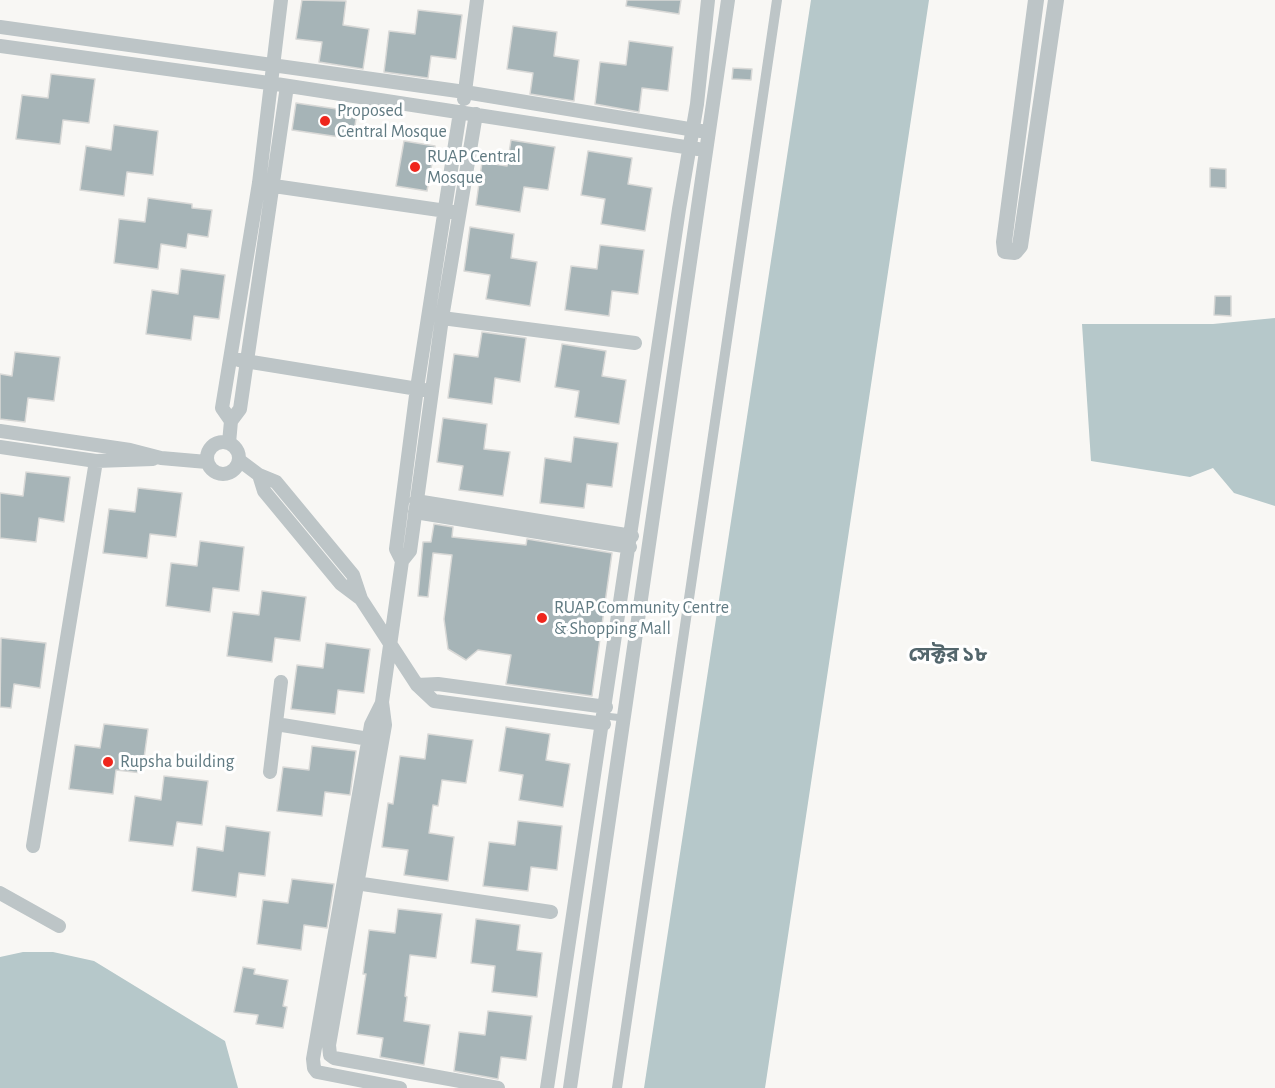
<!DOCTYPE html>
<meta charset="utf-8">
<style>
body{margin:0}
canvas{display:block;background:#f8f7f4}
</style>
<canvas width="1275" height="1088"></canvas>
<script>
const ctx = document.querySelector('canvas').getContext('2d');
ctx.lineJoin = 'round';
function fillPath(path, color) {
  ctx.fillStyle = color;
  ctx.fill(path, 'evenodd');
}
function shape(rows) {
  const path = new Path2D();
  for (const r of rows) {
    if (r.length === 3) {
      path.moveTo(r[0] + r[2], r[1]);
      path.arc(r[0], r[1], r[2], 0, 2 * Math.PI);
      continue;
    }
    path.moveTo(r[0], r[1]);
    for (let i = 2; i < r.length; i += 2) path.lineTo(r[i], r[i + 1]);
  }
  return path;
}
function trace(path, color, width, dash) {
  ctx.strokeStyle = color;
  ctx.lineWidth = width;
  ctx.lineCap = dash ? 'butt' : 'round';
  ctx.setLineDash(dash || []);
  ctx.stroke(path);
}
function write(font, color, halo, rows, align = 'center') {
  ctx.font = font + ' "Alegreya Sans","Noto Sans Bengali",sans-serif';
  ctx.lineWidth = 6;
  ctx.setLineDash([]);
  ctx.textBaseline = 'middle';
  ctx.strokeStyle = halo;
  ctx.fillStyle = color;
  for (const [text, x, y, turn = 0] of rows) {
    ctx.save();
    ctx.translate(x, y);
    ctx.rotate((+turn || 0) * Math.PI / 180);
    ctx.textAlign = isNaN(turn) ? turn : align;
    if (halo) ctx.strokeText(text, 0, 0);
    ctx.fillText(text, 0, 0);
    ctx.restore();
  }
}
const water = shape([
 [811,0,929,0,765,1088,644,1088],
 [1275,318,1275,506,1234,493,1213,468,1190,477,1091,461,1082,324,1213,324],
 [23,952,53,952,94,961,225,1041,238,1088,0,1088,0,957]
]);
const building = shape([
 [302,0,346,1,343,25,369,29,363,69,319,62,322,42,296,39,302,0],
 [627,0,681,0,679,14,626,6,627,0],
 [418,10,462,15,456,59,431,56,428,78,384,72,389,31,415,34,418,10],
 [513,26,557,32,554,56,579,60,574,101,530,94,533,73,507,69,513,26],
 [629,41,673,47,668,91,642,88,639,112,595,104,600,62,626,65,629,41],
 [733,68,752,69,751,80,732,79,733,68],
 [51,74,95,79,89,123,63,120,60,144,16,139,22,95,48,98,51,74],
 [296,103,357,112,353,139,292,130,296,103],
 [114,125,158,131,153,175,127,172,124,196,80,190,86,146,111,150,114,125],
 [511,140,555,147,548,190,524,187,520,212,476,205,482,162,507,166,511,140],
 [404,141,435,146,427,191,396,186,404,141],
 [588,151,632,158,628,184,652,188,645,231,601,224,605,199,581,195,588,151],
 [1210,168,1226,169,1226,188,1210,187,1210,168],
 [148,198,192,204,192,208,212,210,208,237,188,234,186,248,161,244,158,269,114,263,119,219,145,222,148,198],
 [470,227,514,234,511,258,537,262,530,306,486,299,490,275,464,271,470,227],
 [600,245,644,250,638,294,612,291,609,316,565,310,571,266,597,269,600,245],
 [181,269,225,275,219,319,194,316,191,340,146,334,152,290,178,294,181,269],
 [1215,296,1231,296,1231,316,1214,315,1215,296],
 [482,332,526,338,520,382,495,378,492,404,448,398,454,354,478,357,482,332],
 [562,344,606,351,602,376,626,380,619,424,575,417,579,391,555,387,562,344],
 [15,352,60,357,54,401,28,398,25,422,0,419,0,374,12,376,15,352],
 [443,418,487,424,484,449,510,452,503,496,459,490,463,466,437,462,443,418],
 [574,437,618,443,612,487,587,484,584,508,540,503,545,458,571,462,574,437],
 [26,472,70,477,64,522,39,518,36,542,0,538,0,493,23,496,26,472],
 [138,488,182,493,176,537,150,534,147,558,103,553,109,509,135,512,138,488],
 [434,524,453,527,452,537,526,545,527,539,612,553,592,696,506,684,511,655,478,650,466,660,448,649,444,619,452,555,433,553,428,597,418,596,423,542,431,542,434,524],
 [200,541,244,547,239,591,213,588,210,612,166,606,171,563,197,566,200,541],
 [262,591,306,597,300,641,275,638,272,662,227,656,233,612,259,615,262,591],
 [1,638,46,643,40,688,14,684,11,708,0,707,1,638],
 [326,643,370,649,364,693,338,690,335,714,291,709,297,665,323,668,326,643],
 [104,724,148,729,142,773,116,770,113,794,69,789,75,745,100,748,104,724],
 [506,727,550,734,546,760,570,764,563,807,519,800,523,775,499,771,506,727],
 [428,734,473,740,466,783,442,780,438,806,433,805,429,833,454,837,448,881,404,875,408,850,382,847,388,803,393,804,400,756,425,759,428,734],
 [312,746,356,751,350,795,325,792,322,816,277,811,283,767,309,770,312,746],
 [164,776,208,781,202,825,177,822,173,846,129,841,135,796,161,800,164,776],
 [518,821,562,826,557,870,531,867,528,891,483,886,489,842,515,845,518,821],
 [226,826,270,832,265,876,239,873,236,897,192,891,197,847,223,851,226,826],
 [292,879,334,884,327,928,304,925,301,950,257,944,263,900,288,903,292,879],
 [398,909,442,914,436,958,410,955,405,996,407,997,404,1021,430,1025,424,1065,380,1057,383,1038,357,1034,366,974,363,974,369,930,395,933,398,909],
 [476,919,520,925,517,950,542,953,537,997,492,992,495,966,471,963,476,919],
 [243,967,255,969,254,974,288,980,283,1006,287,1007,283,1028,256,1024,258,1015,234,1012,243,967],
 [488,1011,532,1016,526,1060,501,1057,498,1079,454,1071,459,1032,485,1035,488,1011]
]);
const service = shape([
 [605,716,623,718]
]);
const pedestrian = shape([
 [617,1088,777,0]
]);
const minor = shape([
 [0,27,465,92,701,131],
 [0,46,276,84,698,149],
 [464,99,477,0],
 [476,114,442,318,410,551,402,561,382,702,385,725,329,1045,330,1055,334,1058,498,1088],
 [267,185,453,212],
 [442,318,635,343],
 [239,360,424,390],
 [231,421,222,408,259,183,281,0],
 [0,431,130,450,161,458,207,462],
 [223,458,16],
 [229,443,231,421,240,409,287,86],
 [0,447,96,461,153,459],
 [239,460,259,475,276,482,353,575,361,599,417,685,434,701,604,724],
 [259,475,264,491,341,584,361,599],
 [416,501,632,536],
 [415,512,630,547],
 [402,561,396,549,417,388,460,112],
 [417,685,438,684,606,707],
 [382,703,371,725,313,1059,314,1068,317,1072,400,1088],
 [276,724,369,739],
 [270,772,281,682],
 [33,846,96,461],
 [349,882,551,912],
 [0,893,59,926],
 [547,1088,679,209,697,104,708,0],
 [570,1088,728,0]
]);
const tertiary = shape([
 [1036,0,1004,242,1005,251,1015,252,1020,246,1056,0]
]);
const markers = [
 [325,121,6,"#ef261d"],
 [415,167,6,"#ef261d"],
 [542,618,6,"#ef261d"],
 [108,762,6,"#ef261d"]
];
const poiNames = [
 ["Proposed",337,111],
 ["Central Mosque",337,132],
 ["RUAP Central",427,157],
 ["Mosque",427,178],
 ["RUAP Community Centre",554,608],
 ["& Shopping Mall",554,629],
 ["Rupsha building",120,762]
];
const quarterNames = [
 ["সেক্টর ১৮",948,655]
];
fillPath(water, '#b6c8ca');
fillPath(building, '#a6b4b7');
trace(building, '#d9d9d7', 1.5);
trace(service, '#bdc5c7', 7);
trace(pedestrian, '#bdc5c7', 10);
trace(minor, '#bdc5c7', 14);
trace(tertiary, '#bdc5c7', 16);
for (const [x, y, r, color] of markers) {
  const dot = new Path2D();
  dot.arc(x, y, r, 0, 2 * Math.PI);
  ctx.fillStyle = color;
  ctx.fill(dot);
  trace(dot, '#fff', 2);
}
write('18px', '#607a82', '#fff', poiNames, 'left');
write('bold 21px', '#53666c', '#fff', quarterNames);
</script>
